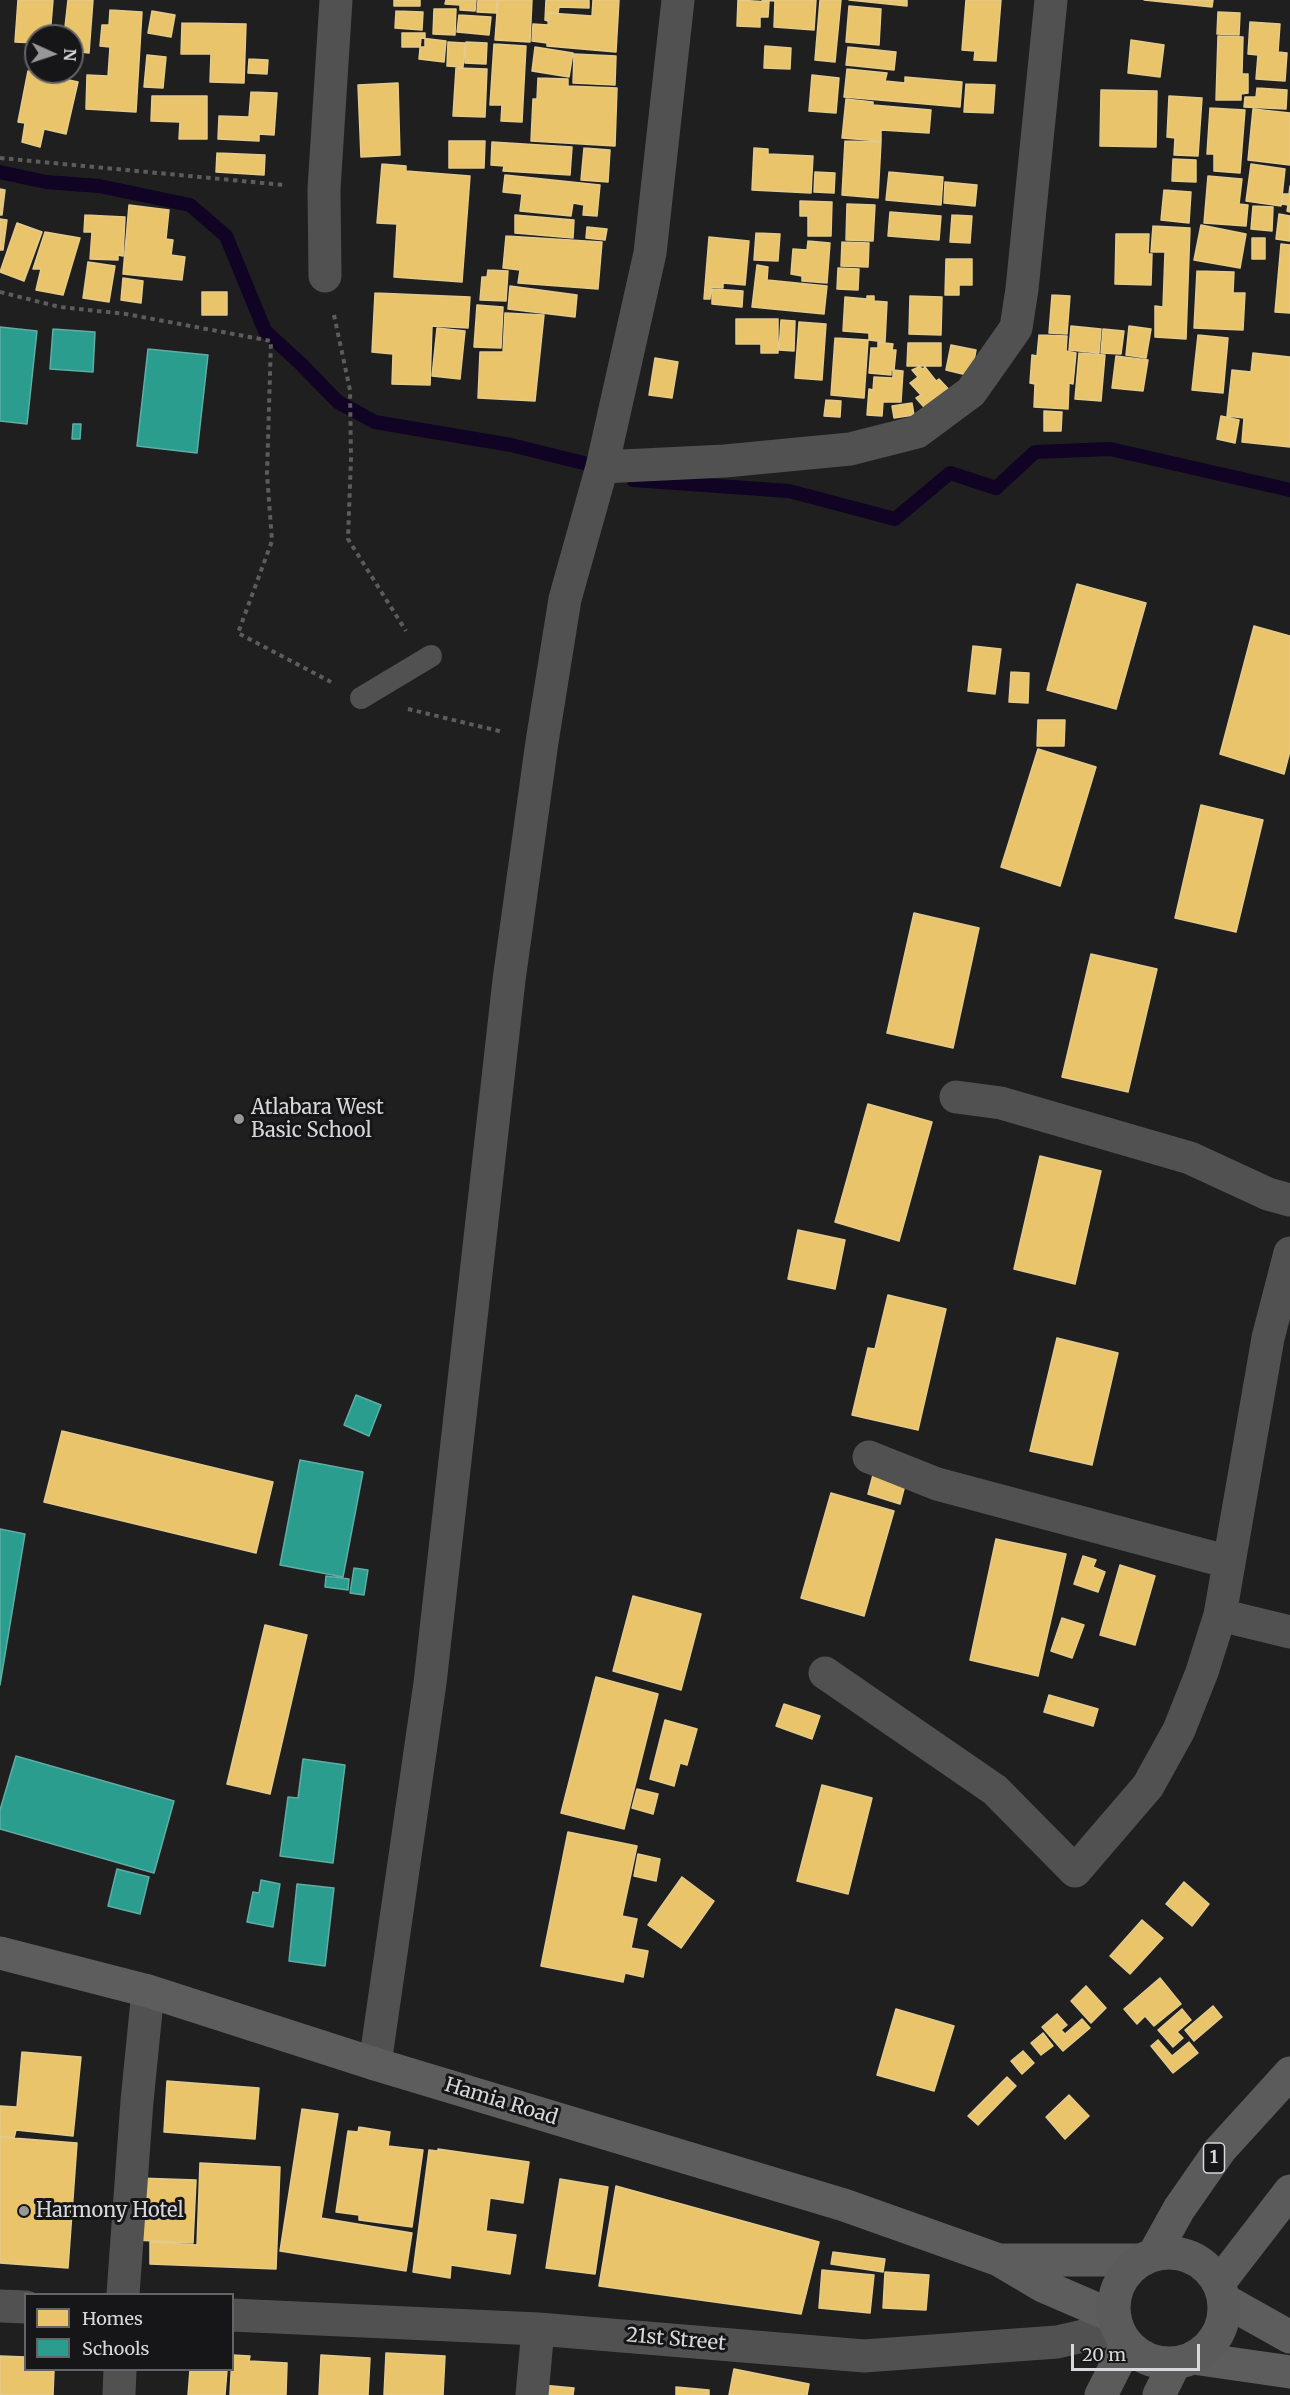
<!DOCTYPE html>
<style>
body{margin:0}
#map{position:relative;width:1290px;height:2395px;overflow:hidden;background:#1f1f20;font-family:Merriweather,serif}
canvas{display:block}
.legend{position:absolute;left:24px;top:2293px;width:210px;height:78px;box-sizing:border-box;background:#161518;border:2px solid #646365;margin:0;padding:8px 10px;list-style:none;font-size:18px;color:#d8d7d9}
.legend li{display:flex;align-items:center;gap:12px;height:30px}
.legend b{width:30px;border:2px solid #646365}
.north{position:absolute;left:24px;top:24px;width:60px;height:60px;box-sizing:border-box;background:#161518;border:2px solid #646365;border-radius:50%;rotate:93deg;font-size:16px;font-weight:700;line-height:24px;text-align:center;color:#d8d7d9}
.north::after{content:'';display:block;margin:auto;width:21px;height:27px;background:#979798;clip-path:polygon(50% 0,100% 100%,50% 72%,0 100%)}
.scale{position:absolute;left:1071px;top:2344px;width:129px;height:27px;box-sizing:border-box;border:3px solid #d8d7d9;border-top:0;padding-left:8px;font-size:18px;line-height:21px;white-space:nowrap;color:#d8d7d9;-webkit-text-stroke:4px #161518;paint-order:stroke}
</style>
<div id="map">
<canvas width="1290" height="2395"></canvas>
<ul class="legend">
<li><b style="height:16px;background:#e9c46a"></b>Homes</li>
<li><b style="height:16px;background:#2a9d8f"></b>Schools</li>
</ul>
<div class="north">N</div>
<div class="scale">20 m</div>
</div>
<script>
const ctx = document.querySelector('canvas').getContext('2d');
ctx.lineJoin = 'round';
function fillPath(path, color) {
  ctx.fillStyle = color;
  ctx.fill(path, 'evenodd');
}
function shape(rows) {
  const path = new Path2D();
  for (const r of rows) {
    if (r.length === 3) {
      path.moveTo(r[0] + r[2], r[1]);
      path.arc(r[0], r[1], r[2], 0, 2 * Math.PI);
      continue;
    }
    path.moveTo(r[0], r[1]);
    for (let i = 2; i < r.length; i += 2) path.lineTo(r[i], r[i + 1]);
  }
  return path;
}
function trace(path, color, width, dash) {
  ctx.strokeStyle = color;
  ctx.lineWidth = width;
  ctx.lineCap = dash ? 'butt' : 'round';
  ctx.setLineDash(dash || []);
  ctx.stroke(path);
}
function write(font, color, halo, rows, align = 'center') {
  ctx.font = font + ' Merriweather,serif';
  ctx.lineWidth = 6;
  ctx.setLineDash([]);
  ctx.textBaseline = 'middle';
  ctx.strokeStyle = halo;
  ctx.fillStyle = color;
  for (const [text, x, y, turn = 0] of rows) {
    ctx.save();
    ctx.translate(x, y);
    ctx.rotate((+turn || 0) * Math.PI / 180);
    ctx.textAlign = isNaN(turn) ? turn : align;
    if (halo) ctx.strokeText(text, 0, 0);
    ctx.fillText(text, 0, 0);
    ctx.restore();
  }
}
const homes = shape([
 [18,0,53,0,50,36,36,36,36,43,15,42,18,0],
 [68,0,93,0,89,53,72,51,72,36,64,36,68,0],
 [394,0,420,0,420,6,394,6,394,0],
 [446,0,476,0,475,11,460,10,460,5,445,4,446,0],
 [478,0,497,0,496,13,477,12,478,0],
 [498,0,532,0,530,42,495,40,498,0],
 [546,0,589,0,589,8,559,7,558,13,548,12,548,21,545,20,546,0],
 [593,0,619,0,616,52,547,46,547,43,532,41,533,24,548,25,549,13,592,16,593,0],
 [738,0,769,2,768,17,760,17,760,27,737,26,738,0],
 [762,0,816,0,814,30,774,27,775,1,762,0],
 [820,0,841,0,835,62,815,60,820,0],
 [849,0,907,0,907,6,849,0],
 [966,0,1001,0,996,61,974,60,975,51,962,50,966,0],
 [1144,0,1213,0,1212,7,1144,0],
 [849,6,881,9,879,45,846,42,849,6],
 [434,9,456,9,455,35,433,34,434,9],
 [110,10,142,12,136,112,86,109,87,75,108,76,110,47,100,46,102,25,109,25,110,10],
 [152,11,175,15,171,37,148,33,152,11],
 [396,11,423,12,422,30,395,28,396,11],
 [1218,12,1240,13,1239,35,1217,34,1218,12],
 [459,15,491,17,489,35,457,32,459,15],
 [1250,22,1280,24,1278,52,1287,53,1285,81,1256,79,1258,55,1248,54,1250,22],
 [182,23,246,24,244,83,210,82,211,54,181,54,182,23],
 [402,33,425,33,425,47,402,47,402,33],
 [1218,36,1243,37,1242,74,1248,74,1248,93,1241,94,1241,100,1216,100,1218,36],
 [421,38,446,41,444,62,419,59,421,38],
 [1131,40,1164,45,1160,77,1128,73,1131,40],
 [448,42,465,43,463,67,447,66,448,42],
 [466,42,487,43,486,64,465,63,466,42],
 [494,44,526,46,522,122,501,121,502,105,490,105,494,44],
 [765,46,791,48,790,69,764,68,765,46],
 [535,47,573,53,569,77,532,71,535,47],
 [848,47,896,52,894,70,846,65,848,47],
 [574,54,616,56,615,85,573,83,574,54],
 [147,55,166,57,163,88,144,87,147,55],
 [249,59,268,60,267,74,248,73,249,59],
 [456,68,487,69,485,117,453,116,456,68],
 [847,69,887,73,885,81,905,83,905,77,962,82,960,107,844,97,847,69],
 [28,71,78,82,66,134,44,129,40,147,22,142,25,123,18,122,28,71],
 [812,75,839,78,836,113,809,111,812,75],
 [538,78,568,79,568,86,617,88,615,146,531,141,533,99,537,99,538,78],
 [398,83,400,155,361,157,358,85,398,83],
 [966,84,995,85,993,113,964,112,966,84],
 [1257,88,1287,90,1286,109,1244,107,1245,97,1256,97,1257,88],
 [1101,90,1157,91,1156,147,1100,146,1101,90],
 [251,92,277,93,274,135,259,134,259,141,218,139,219,116,249,117,251,92],
 [152,96,207,96,207,139,179,139,180,122,151,121,152,96],
 [1169,96,1202,98,1198,156,1174,155,1175,138,1167,137,1169,96],
 [846,99,873,102,873,105,931,110,929,133,881,130,881,141,842,138,846,99],
 [1210,108,1245,110,1240,173,1214,171,1214,154,1207,154,1210,108],
 [1253,109,1290,113,1290,165,1248,160,1253,109],
 [449,141,485,141,484,168,449,168,449,141],
 [845,141,881,142,878,198,842,195,845,141],
 [492,142,572,147,570,175,503,171,504,166,491,165,492,142],
 [584,148,610,150,608,182,581,180,584,148],
 [754,148,768,149,768,154,813,156,811,193,752,190,754,148],
 [217,153,265,155,264,175,216,172,217,153],
 [1173,159,1196,160,1196,182,1172,181,1173,159],
 [382,164,406,166,406,171,470,176,462,282,394,277,397,224,377,223,382,164],
 [1251,164,1285,169,1281,206,1246,201,1251,164],
 [815,172,835,173,834,193,814,192,815,172],
 [889,172,943,177,941,205,886,200,889,172],
 [505,175,600,185,597,216,583,215,584,205,573,203,571,216,520,211,522,194,503,192,505,175],
 [1208,176,1242,179,1239,204,1248,205,1246,226,1204,223,1208,176],
 [945,182,977,185,975,206,944,203,945,182],
 [1290,186,1290,212,1287,211,1288,205,1282,204,1283,194,1289,194,1290,186],
 [0,189,5,190,2,215,0,215,0,189],
 [1164,190,1191,192,1189,223,1161,220,1164,190],
 [800,201,832,202,831,236,808,236,808,216,800,216,800,201],
 [847,204,875,205,873,241,846,240,847,204],
 [129,205,169,210,166,239,173,240,171,255,185,257,182,280,123,274,129,205],
 [1253,206,1273,207,1272,231,1251,229,1253,206],
 [890,212,941,216,939,240,888,236,890,212],
 [1279,214,1290,216,1290,241,1276,239,1279,214],
 [85,215,125,217,123,256,118,255,118,260,90,259,92,232,84,232,85,215],
 [515,215,574,220,573,238,515,233,515,215],
 [952,215,972,216,970,243,950,242,952,215],
 [0,219,7,220,3,250,0,250,0,219],
 [17,223,42,232,24,281,0,272,17,223],
 [1201,225,1246,234,1240,268,1194,260,1201,225],
 [1153,226,1190,228,1186,339,1155,337,1155,306,1163,307,1165,252,1151,252,1153,226],
 [587,227,607,229,605,240,586,238,587,227],
 [45,232,80,238,63,295,36,290,41,269,33,269,45,232],
 [756,233,780,234,778,261,754,260,756,233],
 [1116,234,1149,234,1148,254,1152,254,1151,285,1115,284,1116,234],
 [506,236,602,242,598,289,518,283,520,270,503,268,506,236],
 [709,237,749,241,745,285,723,283,723,288,711,287,710,299,704,299,709,237],
 [1252,238,1265,238,1265,259,1252,259,1252,238],
 [808,241,830,243,827,283,802,281,802,276,791,274,793,249,807,250,808,241],
 [842,242,869,243,868,267,841,266,842,242],
 [1281,244,1290,245,1290,313,1275,312,1281,244],
 [946,259,972,259,972,285,959,285,959,295,945,295,946,259],
 [88,262,115,266,109,302,83,298,88,262],
 [757,265,768,267,767,280,827,286,824,314,752,307,757,265],
 [838,268,859,269,858,290,837,289,838,268],
 [488,270,508,271,506,301,480,300,482,277,487,277,488,270],
 [1197,271,1234,272,1233,293,1245,293,1243,330,1194,328,1197,271],
 [123,278,143,281,141,303,121,300,123,278],
 [510,286,577,295,575,317,508,309,510,286],
 [712,289,743,291,742,307,712,304,712,289],
 [202,292,227,292,227,315,202,315,202,292],
 [375,293,470,297,468,328,432,326,430,385,392,384,393,354,372,352,375,293],
 [1052,295,1070,296,1067,334,1049,333,1052,295],
 [867,296,874,296,874,301,887,302,885,342,869,340,869,333,843,331,845,297,867,299,867,296],
 [910,296,942,297,941,335,909,334,910,296],
 [477,305,503,307,501,348,474,347,477,305],
 [505,313,544,315,535,401,478,398,480,352,503,352,505,313],
 [736,319,778,319,778,353,761,353,761,344,736,344,736,319],
 [781,320,795,321,794,351,779,350,781,320],
 [799,322,826,324,822,380,795,378,799,322],
 [1071,326,1101,329,1099,353,1069,350,1071,326],
 [1129,326,1151,329,1146,358,1126,355,1129,326],
 [437,328,465,331,460,379,432,376,437,328],
 [1103,329,1124,331,1121,354,1101,353,1103,329],
 [1039,335,1067,336,1066,351,1076,353,1073,384,1069,383,1068,409,1034,407,1035,384,1030,383,1032,355,1037,356,1039,335],
 [1198,335,1228,338,1223,393,1192,390,1198,335],
 [835,338,868,340,864,398,831,395,835,338],
 [878,342,893,344,892,350,896,350,894,370,891,370,891,375,869,373,871,348,878,348,878,342],
 [908,343,941,343,941,366,907,366,908,343],
 [951,345,976,350,971,376,946,370,951,345],
 [1079,353,1105,355,1101,401,1075,399,1079,353],
 [1253,353,1290,357,1290,447,1242,442,1244,418,1227,416,1232,370,1251,372,1253,353],
 [1116,356,1148,360,1143,391,1112,388,1116,356],
 [655,358,678,362,672,398,649,395,655,358],
 [919,367,923,369,925,367,936,381,939,379,953,394,930,414,916,398,921,395,910,383,918,377,912,370,919,367],
 [893,370,903,371,901,402,883,402,882,416,867,415,869,389,873,390,874,377,893,378,893,370],
 [826,400,841,401,840,417,824,416,826,400],
 [912,403,914,415,894,418,892,406,912,403],
 [1044,411,1062,412,1061,431,1044,431,1044,411],
 [1221,416,1239,420,1235,443,1217,439,1221,416],
 [1077,584,1146,603,1116,709,1047,690,1077,584],
 [1254,626,1290,636,1290,751,1284,774,1220,754,1254,626],
 [973,646,1001,649,995,694,968,691,973,646],
 [1011,672,1029,673,1028,703,1009,702,1011,672],
 [1038,720,1065,720,1064,746,1037,746,1038,720],
 [1038,749,1096,767,1060,886,1001,867,1038,749],
 [1201,805,1263,820,1236,932,1175,918,1201,805],
 [914,913,979,928,953,1048,887,1033,914,913],
 [1091,954,1157,969,1128,1092,1062,1077,1091,954],
 [868,1104,932,1122,899,1241,835,1222,868,1104],
 [1040,1156,1101,1171,1075,1284,1014,1269,1040,1156],
 [798,1230,845,1240,835,1289,788,1279,798,1230],
 [888,1295,946,1309,918,1430,852,1415,868,1348,875,1349,888,1295],
 [1057,1338,1118,1353,1092,1465,1030,1451,1057,1338],
 [62,1431,273,1482,256,1553,44,1502,62,1431],
 [873,1475,905,1485,900,1504,868,1494,873,1475],
 [831,1493,894,1511,864,1616,801,1598,831,1493],
 [996,1539,1066,1554,1038,1676,970,1660,996,1539],
 [1083,1556,1096,1560,1093,1567,1105,1572,1098,1592,1074,1584,1083,1556],
 [1120,1565,1155,1576,1135,1645,1100,1635,1120,1565],
 [633,1596,701,1614,681,1690,613,1671,633,1596],
 [1062,1618,1084,1625,1072,1658,1051,1651,1062,1618],
 [265,1625,307,1635,270,1794,227,1784,265,1625],
 [596,1677,658,1694,624,1829,561,1813,596,1677],
 [1049,1695,1098,1709,1093,1726,1044,1712,1049,1695],
 [784,1704,820,1716,812,1739,776,1726,784,1704],
 [665,1720,697,1729,687,1765,680,1763,674,1786,650,1779,665,1720],
 [822,1785,872,1798,848,1894,797,1881,822,1785],
 [637,1789,658,1794,653,1814,632,1808,637,1789],
 [568,1832,637,1846,622,1916,637,1919,631,1948,648,1951,643,1977,625,1973,623,1982,541,1966,568,1832],
 [638,1854,660,1859,656,1881,634,1876,638,1854],
 [682,1877,714,1901,681,1948,648,1925,682,1877],
 [1184,1882,1209,1904,1192,1926,1166,1904,1184,1882],
 [1142,1920,1163,1938,1130,1974,1110,1956,1142,1920],
 [1160,1978,1181,2004,1154,2026,1145,2016,1137,2024,1124,2009,1160,1978],
 [1086,1986,1106,2008,1091,2023,1071,2001,1086,1986],
 [1213,2006,1222,2017,1194,2041,1185,2030,1213,2006],
 [896,2009,954,2026,934,2091,877,2075,896,2009],
 [1182,2009,1191,2020,1177,2032,1183,2038,1173,2047,1158,2030,1182,2009],
 [1057,2014,1067,2025,1061,2030,1065,2034,1082,2019,1090,2028,1063,2051,1042,2027,1057,2014],
 [1043,2033,1053,2046,1041,2055,1031,2043,1043,2033],
 [1158,2040,1172,2056,1189,2042,1198,2053,1173,2073,1151,2046,1158,2040],
 [1023,2051,1034,2063,1022,2074,1011,2061,1023,2051],
 [22,2052,81,2057,73,2136,16,2130,14,2138,0,2136,0,2106,17,2107,22,2052],
 [1007,2077,1016,2086,978,2125,968,2116,1007,2077],
 [167,2081,259,2088,255,2139,164,2132,167,2081],
 [1069,2095,1089,2116,1065,2139,1046,2117,1069,2095],
 [302,2109,338,2114,321,2218,412,2233,406,2271,280,2251,302,2109],
 [359,2127,390,2132,388,2146,423,2150,412,2227,359,2220,359,2215,336,2212,348,2131,358,2132,359,2127],
 [0,2137,77,2143,68,2268,0,2263,0,2137],
 [438,2149,529,2162,523,2203,490,2198,486,2231,516,2235,510,2274,451,2265,450,2278,413,2272,429,2150,438,2151,438,2149],
 [200,2163,280,2167,276,2269,150,2264,150,2242,197,2245,200,2163],
 [138,2178,196,2180,193,2243,135,2240,138,2178],
 [560,2179,608,2187,595,2274,546,2268,560,2179],
 [616,2186,819,2242,801,2314,599,2286,616,2186],
 [833,2252,885,2259,883,2272,831,2264,833,2252],
 [822,2270,874,2275,870,2313,819,2308,822,2270],
 [885,2272,929,2275,926,2310,883,2308,885,2272],
 [386,2353,445,2356,443,2395,384,2395,386,2353],
 [232,2355,250,2356,249,2361,287,2363,286,2395,230,2395,232,2355],
 [321,2355,370,2358,368,2395,319,2395,321,2355],
 [0,2356,26,2357,26,2370,54,2370,53,2395,0,2395,0,2356],
 [734,2369,809,2384,807,2395,729,2395,734,2369],
 [190,2370,227,2370,225,2395,188,2395,190,2370],
 [542,2385,574,2388,573,2395,542,2395,542,2385],
 [676,2387,709,2390,709,2395,676,2395,676,2387]
]);
const schools = shape([
 [0,327,37,331,27,424,0,421,0,327],
 [53,329,95,332,93,372,50,369,53,329],
 [148,349,208,355,197,453,137,446,148,349],
 [73,424,81,424,80,439,72,439,73,424],
 [356,1395,381,1405,369,1436,344,1425,356,1395],
 [300,1460,363,1472,343,1577,280,1565,300,1460],
 [0,1529,25,1534,0,1685,0,1529],
 [354,1568,368,1570,364,1595,350,1593,354,1568],
 [326,1576,349,1579,348,1590,325,1587,326,1576],
 [16,1756,174,1801,154,1873,0,1829,0,1810,16,1756],
 [303,1759,345,1765,333,1863,280,1856,288,1797,298,1798,303,1759],
 [117,1869,149,1877,140,1914,108,1906,117,1869],
 [261,1880,280,1884,273,1927,247,1922,253,1892,259,1893,261,1880],
 [297,1884,334,1888,325,1966,289,1961,297,1884]
]);
const stream = shape([
 [0,172,46,182,99,186,190,205,226,236,265,331,300,363,338,402,375,422,511,445,604,468],
 [633,480,789,491,895,519,950,473,996,488,1035,452,1110,449,1290,490]
]);
const path = shape([
 [0,158,284,185],
 [0,292,60,307,126,314,271,341,267,474,272,541,238,633,331,682],
 [334,315,350,390,351,458,348,539,406,631],
 [408,709,503,732]
]);
const service = shape([
 [361,698,431,656]
]);
const minor = shape([
 [325,276,324,189,336,0],
 [602,467,725,461,850,449,917,432,971,392,1016,328,1022,289,1051,0],
 [956,1097,1001,1103,1190,1158,1268,1194,1290,1200],
 [869,1457,937,1484,1229,1562],
 [1220,1615,1290,1632],
 [825,1673,995,1790,1075,1871,1148,1786,1179,1730,1202,1672,1220,1615,1268,1338,1290,1253],
 [375,2064,430,1683,509,980,542,742,565,599,602,467,650,253,678,0],
 [123,2294,137,2101,148,1991],
 [0,2306,26,2307],
 [232,2315,538,2329,864,2356,1057,2342,1118,2328],
 [119,2395,120,2370],
 [532,2395,538,2329]
]);
const secondary = shape([
 [0,1953,148,1991,375,2064,844,2205,999,2260,1043,2286,1115,2317],
 [999,2260,1141,2260],
 [1224,2300,1290,2337],
 [1193,2358,1290,2372]
]);
const primary = shape([
 [1169,2308,55],
 [1154,2254,1179,2209,1220,2150,1290,2073],
 [1219,2283,1290,2191],
 [1101,2395,1127,2344],
 [1159,2395,1175,2363]
]);
const markers = [
 [239,1119,6,"#979798"],
 [24,2211,6,"#979798"]
];
const shields = [
 [1214,2158,21]
];
const shieldNames = [
 ["1",1214,2158]
];
const poiNames = [
 ["Atlabara West",251,1108],
 ["Basic School",251,1131],
 ["Harmony Hotel",36,2211]
];
const streetNames = [
 ["Hamia Road",501,2102,17],
 ["21st Street",676,2340,5]
];
fillPath(homes, '#e9c46a');
trace(homes, '#e4ca8b', 1.5);
fillPath(schools, '#2a9d8f');
trace(schools, '#5eaea5', 1.5);
trace(stream, '#100323', 14);
trace(path, '#5c5c5d', 4, [4.5, 4.5]);
trace(service, '#515152', 22);
trace(minor, '#515152', 33);
trace(secondary, '#5d5d5d', 33);
trace(primary, '#5b5b5c', 33);
for (const [x, y, r, color] of markers) {
  const dot = new Path2D();
  dot.arc(x, y, r, 0, 2 * Math.PI);
  ctx.fillStyle = color;
  ctx.fill(dot);
  trace(dot, '#161518', 2);
}
for (const [x, y, w] of shields) {
  const box = new Path2D();
  box.roundRect(x - w / 2, y - 15, w, 30, 4.5);
  ctx.fillStyle = '#161518';
  ctx.fill(box);
  trace(box, '#d8d7d9', 1.5);
}
write('bold 18px', '#d8d7d9', null, shieldNames);
write('20px', '#d8d7d9', '#161518', poiNames, 'left');
write('20px', '#d8d7d9', '#161518', streetNames);
</script>
